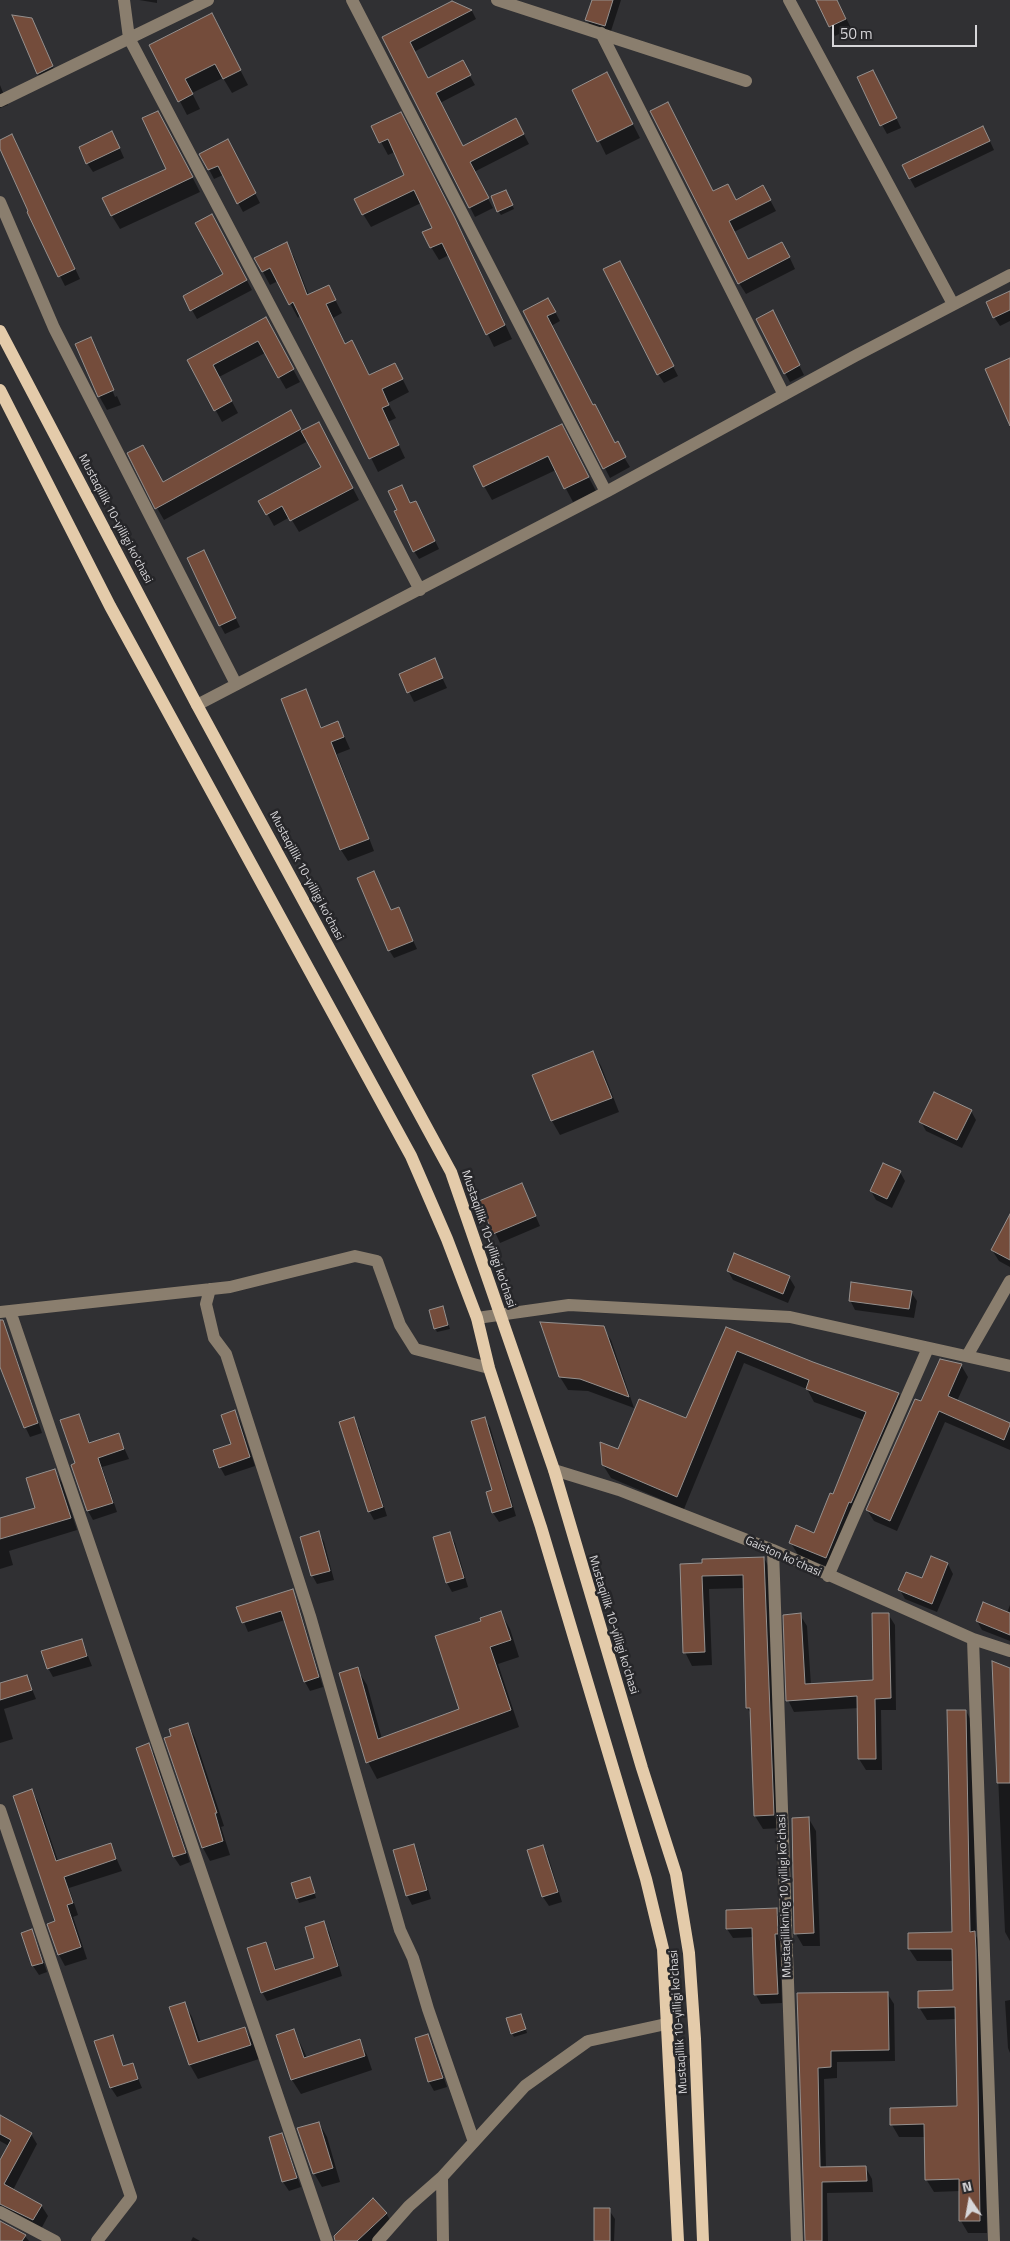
<!DOCTYPE html>
<meta charset="utf-8">
<style>
body{margin:0}
#map{position:relative;width:1010px;height:2241px;overflow:hidden;background:#303033;font-family:"Titillium Web",sans-serif}
canvas{display:block}
.north{position:absolute;left:945px;top:2176px;width:50px;height:50px;-webkit-text-stroke:4px #262629;paint-order:stroke;rotate:348deg;font-size:14px;font-weight:700;line-height:20px;text-align:center;color:#d7d6d9}
.north::after{content:'';display:block;margin:auto;width:18px;height:22px;background:#d7d6d9;clip-path:polygon(50% 0,100% 100%,50% 72%,0 100%)}
.scale{position:absolute;left:832px;top:25px;width:145px;height:22px;box-sizing:border-box;border:2px solid #d7d6d9;border-top:0;padding-left:6px;font-size:15px;line-height:18px;white-space:nowrap;color:#d7d6d9;-webkit-text-stroke:4px #262629;paint-order:stroke}
</style>
<div id="map">
<canvas width="1010" height="2241"></canvas>
<div class="north">N</div>
<div class="scale">50 m</div>
</div>
<script>
const ctx = document.querySelector('canvas').getContext('2d');
ctx.lineJoin = 'round';
function fillPath(path, color) {
  ctx.fillStyle = color;
  ctx.fill(path, 'evenodd');
}
function shape(rows) {
  const path = new Path2D();
  for (const r of rows) {
    path.moveTo(r[0], r[1]);
    for (let i = 2; i < r.length; i += 2) path.lineTo(r[i], r[i + 1]);
  }
  return path;
}
function trace(path, color, width, dash) {
  ctx.strokeStyle = color;
  ctx.lineWidth = width;
  ctx.lineCap = dash ? 'butt' : 'round';
  ctx.setLineDash(dash || []);
  ctx.stroke(path);
}
function write(font, color, halo, rows, align = 'center') {
  ctx.font = font + ' "Titillium Web",sans-serif';
  ctx.lineWidth = 5;
  ctx.setLineDash([]);
  ctx.textBaseline = 'middle';
  ctx.strokeStyle = halo;
  ctx.fillStyle = color;
  for (const [text, x, y, turn = 0] of rows) {
    ctx.save();
    ctx.translate(x, y);
    ctx.rotate((+turn || 0) * Math.PI / 180);
    ctx.textAlign = isNaN(turn) ? turn : align;
    if (halo) ctx.strokeText(text, 0, 0);
    ctx.fillText(text, 0, 0);
    ctx.restore();
  }
}
const shadow = shape([
 [139,0,157,0,157,3],
 [593,0,621,0,610,34,592,29,587,20],
 [817,0,837,0,851,28,835,36],
 [452,2,472,11,476,19,414,52,428,79,467,71,475,85,440,103,463,147,521,129,529,144,474,172,493,208,475,217,383,38],
 [32,19,57,76,43,83,38,74],
 [219,29,248,85,232,93,223,78,192,93,200,109,187,115,151,45],
 [878,80,901,128,887,134,882,125],
 [0,85,8,105,0,108],
 [614,87,640,138,606,155,574,90],
 [166,126,200,192,120,229,112,216,168,169],
 [373,127,408,127,461,230,512,339,494,347,449,255,439,260,431,247,433,228,421,203,371,227,363,214,406,175,395,152,388,155],
 [988,137,994,150,915,188,903,166],
 [0,141,17,145,80,279,65,286,28,213,30,212,0,146],
 [117,142,124,158,93,172,87,163],
 [233,150,260,203,243,212,223,175,214,179,201,154],
 [713,192,736,201,769,198,776,211,734,232,748,260,788,254,795,269,746,294,739,283],
 [508,195,514,209,501,215,498,211],
 [217,225,252,290,197,319,184,296,224,275],
 [287,244,294,257,309,296,328,286,342,313,333,318,346,345,352,342,370,376,395,364,409,392,388,403,396,418,388,422,405,458,378,472,300,315,298,318,278,281,270,285,256,259],
 [624,272,678,376,664,383,658,374],
 [1010,293,1010,321,1000,326,994,317],
 [553,308,560,321,551,326,593,407,630,467,610,478,525,311],
 [777,321,804,375,790,382,785,373],
 [272,331,300,382,286,389,265,353,219,377,238,413,222,422,189,360],
 [91,338,98,351,96,351,115,397,117,396,121,405,107,410,99,396],
 [291,412,302,432,319,423,359,500,299,532,290,517,274,526,260,501,323,468,308,441,164,520,157,508,163,484],
 [569,440,596,491,573,502,556,470,492,500,484,486],
 [410,504,420,510,439,549,419,559,414,551],
 [208,560,240,627,225,634,220,625],
 [434,660,447,688,414,702,400,674],
 [305,691,322,728,338,722,350,749,337,754,374,851,348,861,341,850,283,700],
 [398,908,417,949,394,958,389,950,391,911],
 [593,1052,601,1066,619,1112,560,1135,552,1121],
 [971,1111,976,1120,962,1148,926,1131,921,1122],
 [900,1172,905,1181,892,1208,876,1200,871,1191],
 [526,1194,540,1226,500,1243,481,1202],
 [1010,1216,1010,1267,999,1261,992,1250],
 [728,1271,789,1277,795,1287,788,1303,733,1280],
 [911,1292,917,1301,914,1318,855,1310,850,1300],
 [443,1308,450,1329,437,1332,435,1328],
 [603,1328,611,1340,634,1408,588,1391,568,1390,560,1377],
 [727,1329,813,1363,899,1394,906,1406,833,1569,798,1555,791,1543,815,1534,834,1496,864,1420,814,1402,807,1389,744,1363,684,1509,611,1478,603,1465,619,1451,686,1420],
 [8,1338,13,1347,42,1433,30,1437,12,1399,0,1363,0,1341],
 [961,1365,968,1377,957,1401,1010,1424,1010,1450,945,1422,897,1531,874,1521,867,1510,922,1403],
 [235,1412,240,1421,255,1466,225,1476,220,1467,232,1445],
 [79,1415,90,1443,118,1434,129,1459,102,1467,117,1512,93,1520,88,1511,77,1464],
 [484,1418,490,1427,516,1516,499,1522,493,1513,487,1493,493,1491],
 [353,1419,359,1428,387,1516,374,1520,369,1511],
 [55,1471,62,1483,77,1530,9,1551,13,1565,0,1569,0,1520,37,1509],
 [319,1533,324,1542,334,1580,317,1584,312,1575],
 [450,1533,455,1543,468,1587,452,1592,447,1583],
 [764,1558,771,1571,781,1828,763,1829,755,1816,752,1715,747,1708,745,1588,709,1589,712,1665,692,1666,685,1652,681,1565],
 [932,1558,948,1564,953,1574,937,1612,905,1599,900,1590,923,1580],
 [292,1590,297,1600,323,1687,310,1691,305,1682,285,1620,248,1632,238,1608],
 [1010,1605,1010,1641,982,1630,977,1621,1007,1613],
 [501,1613,510,1629,519,1657,498,1664,519,1727,377,1779,368,1762,357,1669,367,1685,382,1739,461,1709,482,1622],
 [888,1614,895,1625,896,1710,881,1710,882,1770,866,1770,859,1759,859,1708,794,1712,788,1700,800,1615,807,1626,811,1685,874,1681],
 [82,1641,92,1666,53,1677,48,1668],
 [993,1663,1010,1669,1010,1941,1005,1932],
 [27,1677,36,1699,4,1709,13,1739,0,1743,0,1685],
 [966,1711,973,1724,976,1936,982,1945,987,2233,968,2233,961,2221,960,2191,934,2192,926,2179,926,2137,899,2137,892,2125,958,2108,956,2019,927,2020,919,2007,954,1991,954,1961,917,1961,909,1949,909,1934,953,1933],
 [188,1724,195,1738,224,1826,221,1827,230,1855,210,1861,203,1848,173,1737],
 [148,1745,154,1754,190,1862,180,1866,174,1857,137,1748],
 [32,1791,38,1802,58,1861,110,1844,122,1871,69,1888,78,1915,73,1917,87,1959,65,1966,59,1955,56,1922],
 [809,1819,816,1831,820,1946,803,1946,796,1934],
 [413,1846,418,1855,431,1899,412,1905,407,1895],
 [543,1847,548,1856,562,1902,549,1906,543,1897,529,1851],
 [311,1882,316,1898,299,1903,292,1883],
 [777,1910,782,1919,783,1943,780,1943,782,2003,761,2004,756,1995,754,1937,733,1938,727,1929],
 [323,1923,329,1932,342,1976,267,2001,262,1992,266,1944,277,1971,316,1959],
 [31,1930,36,1940,47,1972,39,1975,33,1966,23,1933],
 [887,1993,894,2004,895,2061,837,2062,837,2078,824,2079,826,2168,866,2168,872,2179,873,2192,827,2193,828,2241,806,2241,798,1995],
 [1010,2000,1010,2053,1008,2048,1005,2001],
 [184,2003,192,2017,201,2043,245,2028,253,2042,259,2059,198,2079,190,2065,171,2008],
 [523,2019,527,2033,514,2037,512,2033],
 [294,2030,307,2058,359,2041,367,2055,372,2070,301,2094,292,2080,278,2036],
 [427,2035,433,2045,447,2087,434,2091,429,2082],
 [112,2037,124,2067,132,2064,142,2088,117,2097,111,2088,96,2042],
 [0,2117,31,2134,37,2144,13,2190,41,2205,48,2216,40,2231,0,2218,0,2163,9,2146,0,2141],
 [319,2123,327,2137,340,2182,322,2187,314,2173],
 [281,2134,286,2144,301,2187,289,2191,283,2182,271,2138],
 [609,2210,615,2219,614,2241,595,2241],
 [386,2213,394,2227,380,2241,341,2241],
 [0,2223,25,2236,29,2241,0,2241],
 [193,2237,200,2241,191,2241]
]);
const building = shape([
 [592,0,613,0,605,26,585,20,592,0],
 [816,0,837,0,846,19,829,27,816,0],
 [452,1,472,10,410,42,428,78,463,60,471,75,436,93,463,146,516,118,524,134,470,162,489,198,469,208,382,37,452,1],
 [212,13,241,70,223,79,215,64,185,79,193,94,178,102,149,45,212,13],
 [12,15,32,18,53,66,37,74,12,15],
 [873,70,897,118,880,126,857,77,873,70],
 [607,72,633,124,597,142,572,90,607,72],
 [668,102,713,191,728,184,736,200,763,185,771,200,729,221,748,259,782,242,790,257,738,284,650,111,668,102],
 [158,111,193,177,111,216,102,198,166,169,142,118,158,111],
 [401,112,454,216,505,325,486,335,442,243,430,248,422,232,432,228,414,190,362,215,354,199,404,175,388,139,379,143,371,126,401,112],
 [983,126,990,141,909,179,902,165,983,126],
 [112,131,120,148,86,164,79,147,112,131],
 [12,134,75,269,58,277,27,212,28,211,0,149,0,140,12,134],
 [228,139,256,193,237,204,218,166,208,170,199,154,228,139],
 [506,190,513,205,497,212,491,196,506,190],
 [212,214,247,280,190,311,183,296,223,274,195,223,212,214],
 [287,242,307,295,329,285,336,300,326,304,345,344,352,340,369,375,395,363,403,379,382,389,389,405,382,408,399,445,369,459,293,302,289,305,270,268,262,272,254,258,287,242],
 [620,261,674,366,657,375,603,269,620,261],
 [1010,291,1010,310,993,318,986,302,1010,291],
 [548,298,556,312,547,316,593,405,595,404,615,443,618,441,626,457,603,469,523,311,548,298],
 [773,310,800,365,784,374,756,319,773,310],
 [266,317,294,369,278,378,258,341,213,365,232,401,214,411,187,360,266,317],
 [91,337,114,390,98,397,75,344,91,337],
 [1010,358,1010,426,985,369,1010,358],
 [291,410,301,429,155,509,127,453,143,445,163,482,291,410],
 [319,422,353,488,290,521,282,506,266,515,258,501,321,467,301,431,319,422],
 [562,424,589,477,564,489,548,456,483,487,473,466,562,424],
 [402,485,410,503,416,501,435,541,413,552,394,511,397,510,388,491,402,485],
 [204,550,236,618,219,626,187,558,204,550],
 [435,658,443,678,407,693,399,674,435,658],
 [306,689,321,728,338,721,344,737,331,742,369,839,340,850,281,699,306,689],
 [374,871,391,910,399,907,413,941,388,951,357,878,374,871],
 [593,1051,612,1098,551,1121,532,1075,593,1051],
 [934,1092,972,1110,957,1140,919,1122,934,1092],
 [883,1163,901,1171,887,1199,870,1191,883,1163],
 [522,1183,536,1216,493,1234,479,1201,522,1183],
 [1010,1214,1010,1260,991,1250,1010,1214],
 [734,1253,790,1276,783,1294,727,1271,734,1253],
 [851,1282,912,1291,909,1309,849,1301,851,1282],
 [443,1306,448,1325,434,1329,429,1310,443,1306],
 [0,1320,3,1320,38,1423,24,1428,0,1367,0,1320],
 [540,1322,604,1326,629,1397,580,1379,559,1377,540,1322],
 [726,1327,813,1362,899,1393,851,1503,849,1502,826,1558,789,1543,796,1525,814,1533,830,1493,833,1494,866,1412,806,1389,809,1380,737,1351,677,1497,602,1465,600,1442,618,1449,639,1399,686,1418,726,1327],
 [940,1359,962,1364,948,1396,1010,1423,1010,1425,1004,1440,939,1411,890,1521,866,1510,915,1399,921,1401,940,1359],
 [235,1410,250,1457,219,1468,213,1450,231,1444,221,1415,235,1410],
 [79,1414,89,1443,119,1433,124,1449,98,1458,113,1503,87,1511,71,1465,75,1463,60,1420,79,1414],
 [354,1417,383,1507,368,1512,339,1422,354,1417],
 [485,1417,512,1507,492,1513,486,1492,492,1490,471,1421,485,1417],
 [55,1469,71,1518,0,1539,0,1518,35,1508,26,1478,55,1469],
 [319,1531,330,1571,311,1576,300,1537,319,1531],
 [450,1532,464,1578,446,1583,433,1537,450,1532],
 [931,1556,948,1563,932,1604,898,1590,906,1572,922,1578,931,1556],
 [764,1557,774,1815,754,1816,750,1708,746,1708,743,1575,702,1576,705,1652,683,1653,680,1564,702,1563,702,1559,764,1557],
 [293,1589,319,1677,304,1682,281,1611,242,1623,236,1607,293,1589],
 [983,1602,1010,1613,1010,1635,976,1621,983,1602],
 [501,1611,511,1640,490,1647,511,1710,366,1763,339,1673,358,1667,378,1739,459,1709,435,1636,481,1621,480,1618,501,1611],
 [801,1613,805,1684,873,1680,872,1613,889,1613,891,1698,875,1699,876,1759,858,1759,857,1696,786,1701,783,1615,801,1613],
 [82,1639,87,1656,47,1669,41,1651,82,1639],
 [992,1661,1010,1668,1010,1783,997,1783,992,1661],
 [27,1675,32,1690,0,1700,0,1683,27,1675],
 [947,1710,966,1710,970,1932,975,1931,976,1951,980,2221,959,2221,959,2179,925,2180,924,2124,890,2125,890,2108,957,2106,955,2007,918,2008,918,1991,953,1990,952,1949,908,1949,908,1933,952,1932,947,1710],
 [188,1723,217,1813,215,1813,223,1841,202,1848,164,1738,171,1736,169,1729,188,1723],
 [149,1743,186,1853,173,1857,136,1748,149,1743],
 [32,1789,56,1861,111,1843,116,1859,64,1877,73,1903,67,1905,81,1947,58,1955,47,1924,55,1921,13,1796,32,1789],
 [809,1817,814,1933,794,1934,792,1818,809,1817],
 [414,1844,427,1890,406,1896,393,1850,414,1844],
 [543,1845,558,1892,542,1897,527,1850,543,1845],
 [310,1877,315,1893,296,1899,291,1883,310,1877],
 [777,1908,778,1934,775,1934,778,1994,754,1995,752,1928,726,1929,726,1910,777,1908],
 [324,1921,338,1966,261,1993,247,1948,266,1942,275,1970,314,1958,305,1927,324,1921],
 [32,1929,43,1963,32,1966,21,1933,32,1929],
 [888,1992,889,2050,831,2051,831,2067,818,2068,820,2167,866,2166,867,2181,822,2182,822,2241,805,2241,797,1993,888,1992],
 [185,2002,198,2042,245,2027,251,2045,189,2065,169,2007,185,2002],
 [521,2014,526,2029,511,2034,506,2018,521,2014],
 [294,2029,304,2058,360,2039,365,2056,291,2080,276,2035,294,2029],
 [428,2034,443,2078,428,2082,415,2038,428,2034],
 [113,2035,123,2066,133,2063,138,2079,110,2088,94,2041,113,2035],
 [0,2115,32,2133,4,2184,42,2205,33,2220,0,2204,0,2160,11,2140,0,2134,0,2115],
 [319,2122,333,2168,313,2174,297,2128,319,2122],
 [282,2133,297,2178,282,2182,269,2137,282,2133],
 [373,2198,387,2213,357,2241,335,2241,334,2236,373,2198],
 [594,2208,610,2208,610,2241,594,2241,594,2208],
 [0,2221,26,2235,22,2241,0,2241,0,2221]
]);
const minor = shape([
 [124,0,129,38,420,590],
 [352,0,606,492,855,356,1010,275],
 [497,0,746,81],
 [789,0,953,304],
 [601,33,784,395],
 [0,101,208,0],
 [0,202,54,328,236,684],
 [197,705,606,492],
 [210,1289,206,1304,214,1338,226,1354,310,1616,400,1930,413,1958,428,2009,474,2142],
 [10,1311,327,2241],
 [0,1312,230,1287,355,1256,377,1261,400,1325,415,1349,489,1368],
 [477,1318,569,1305,790,1317,1010,1366],
 [967,1356,1010,1281],
 [554,1470,619,1490,773,1550,973,1639,1010,1651],
 [773,1550,797,2241],
 [828,1576,928,1348],
 [973,1639,994,2241],
 [0,1810,131,2197,97,2241],
 [442,2177,443,2241],
 [0,2212,55,2241],
 [378,2241,409,2206,442,2177,525,2086,588,2041,666,2024]
]);
const major = shape([
 [0,331,197,705,451,1172,554,1470,642,1768,676,1874,689,1953,695,2039,703,2241],
 [0,390,110,606,411,1156,447,1239,477,1318,489,1368,541,1527,646,1879,663,1949,678,2241]
]);
const streetNames = [
 ["Mustaqillik 10-yilligi ko'chasi",115,519,62],
 ["Mustaqillik 10-yilligi ko'chasi",306,876,62],
 ["Mustaqillik 10-yilligi ko'chasi",488,1239,71],
 ["Gaiston koʻchasi",783,1557,24],
 ["Mustaqillik 10-yilligi ko'chasi",613,1625,73],
 ["Mustaqillikning 10 yilligi koʻchasi",785,1896,-92],
 ["Mustaqillik 10-yilligi ko'chasi",679,2022,-94]
];
fillPath(shadow, '#0007');
fillPath(building, '#744c3b');
trace(building, '#95908e', 1);
trace(minor, '#8a7e6e', 12);
trace(major, '#e4cbaa', 12);
write('12px', '#d7d6d9', '#262629', streetNames);
</script>
